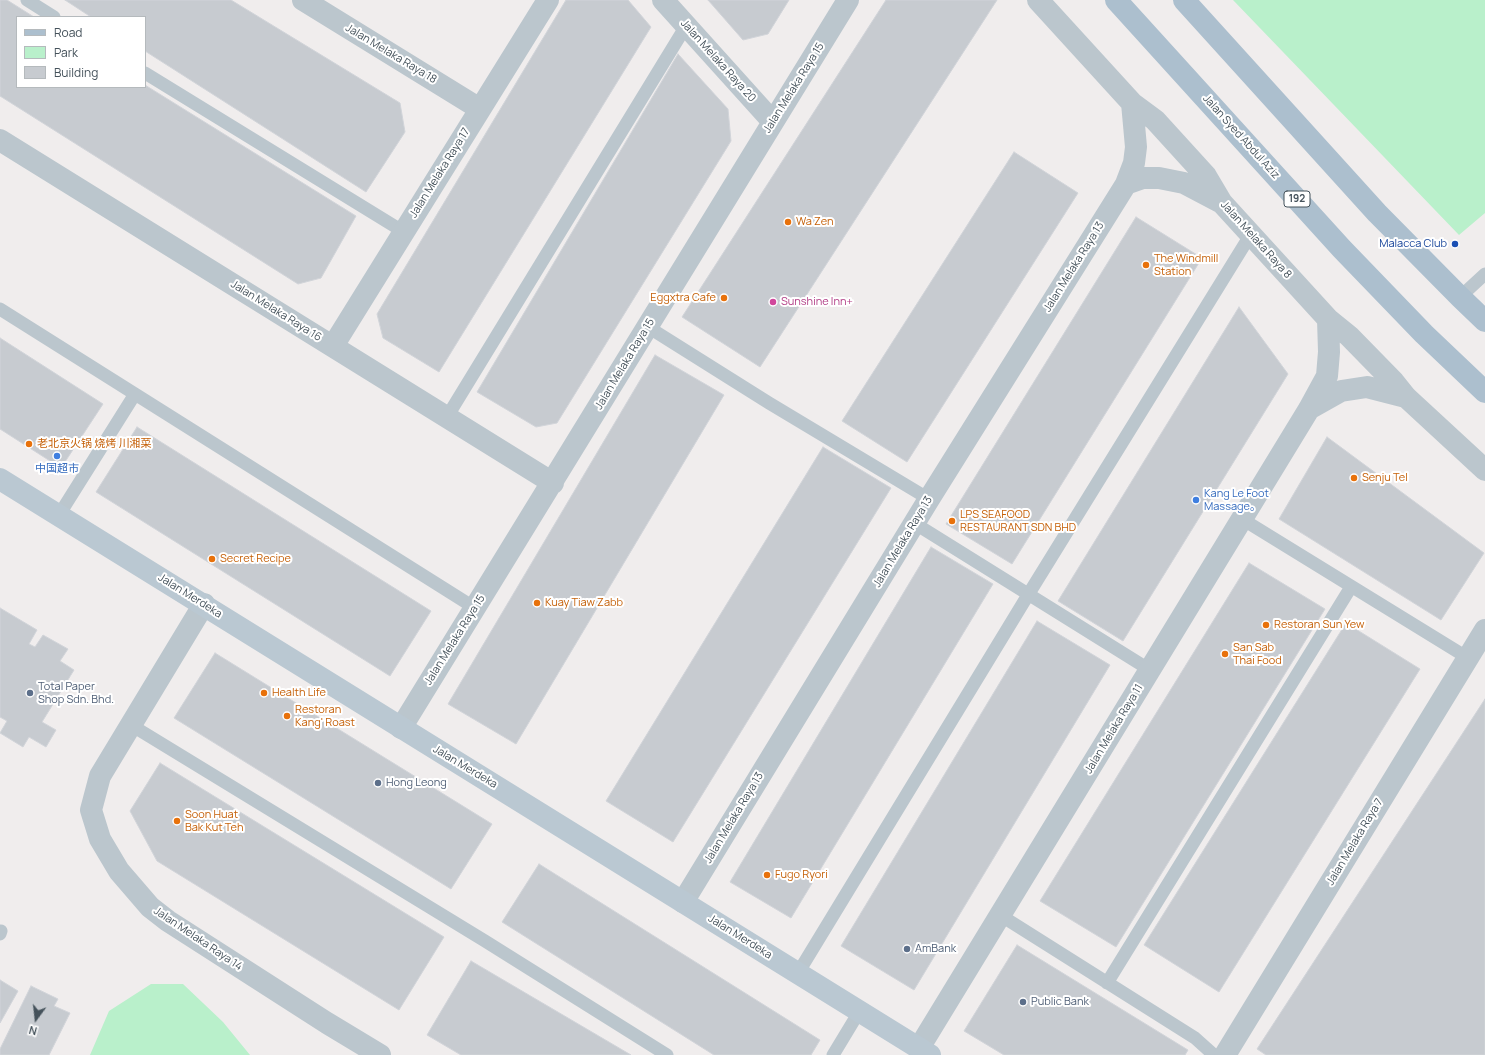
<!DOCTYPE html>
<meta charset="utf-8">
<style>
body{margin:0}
#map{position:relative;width:1485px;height:1055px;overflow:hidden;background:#f0eded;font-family:Manrope,sans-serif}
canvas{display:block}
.legend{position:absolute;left:16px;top:16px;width:130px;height:72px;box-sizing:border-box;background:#fff;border:1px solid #b5babd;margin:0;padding:5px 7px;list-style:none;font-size:12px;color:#45525b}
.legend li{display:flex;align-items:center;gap:8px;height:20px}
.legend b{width:20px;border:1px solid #b5babd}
.north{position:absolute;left:16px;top:999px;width:40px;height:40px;-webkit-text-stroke:3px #fff;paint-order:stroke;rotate:195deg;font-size:11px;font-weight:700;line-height:16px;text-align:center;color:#45525b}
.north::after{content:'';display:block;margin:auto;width:14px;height:18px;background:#45525b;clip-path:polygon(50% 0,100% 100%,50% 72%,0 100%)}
</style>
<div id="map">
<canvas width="1485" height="1055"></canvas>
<ul class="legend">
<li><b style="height:5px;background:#acbfce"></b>Road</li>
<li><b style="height:11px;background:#b9f0cb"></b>Park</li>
<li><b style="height:11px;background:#c7cbd0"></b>Building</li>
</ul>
<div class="north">N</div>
</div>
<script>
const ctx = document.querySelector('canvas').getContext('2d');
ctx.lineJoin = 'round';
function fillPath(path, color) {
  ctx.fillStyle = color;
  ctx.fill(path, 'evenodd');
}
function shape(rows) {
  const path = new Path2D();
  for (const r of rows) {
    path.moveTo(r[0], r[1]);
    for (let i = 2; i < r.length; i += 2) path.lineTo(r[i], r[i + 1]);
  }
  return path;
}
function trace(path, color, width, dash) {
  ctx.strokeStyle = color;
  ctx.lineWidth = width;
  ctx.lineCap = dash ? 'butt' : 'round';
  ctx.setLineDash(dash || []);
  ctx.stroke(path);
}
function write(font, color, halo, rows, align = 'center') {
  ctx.font = font + ' Manrope,"Noto Sans SC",sans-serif';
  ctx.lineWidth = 4;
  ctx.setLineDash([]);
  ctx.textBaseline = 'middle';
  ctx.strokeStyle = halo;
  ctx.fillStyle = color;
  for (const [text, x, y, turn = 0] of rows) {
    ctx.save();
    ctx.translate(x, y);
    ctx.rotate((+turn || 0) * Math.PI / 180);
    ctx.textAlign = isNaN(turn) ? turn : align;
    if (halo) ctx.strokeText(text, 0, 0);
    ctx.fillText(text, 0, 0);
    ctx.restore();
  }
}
const green = shape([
 [1233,0,1485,0,1485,213,1459,235],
 [151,984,183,984,223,1022,250,1055,90,1055,109,1011]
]);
const building = shape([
 [0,0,7,0,34,17,17,17,17,87,145,87,145,85,356,216,321,278,298,284,0,96,0,0],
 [65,0,231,0,400,103,405,132,366,192,145,51,145,17,91,17,65,0],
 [566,0,628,0,651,27,439,372,383,338,377,314,566,0],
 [708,0,789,0,768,34,743,40,708,0],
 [886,0,997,0,760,367,682,317,886,0],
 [678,54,728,109,731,141,557,423,536,427,477,392,678,54],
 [1014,152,1078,193,907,462,842,421,1014,152],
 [1136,217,1202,258,1012,564,946,524,1136,217],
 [1239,307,1288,374,1123,641,1058,601,1239,307],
 [0,338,103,404,61,468,0,429,0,338],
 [655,355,724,395,516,744,448,704,655,355],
 [137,427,431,611,390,676,96,492,137,427],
 [1327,437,1484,553,1441,620,1279,519,1327,437],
 [823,447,891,488,673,842,606,801,823,447],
 [931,547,993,584,791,918,730,882,931,547],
 [1249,563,1325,609,1116,947,1040,901,1249,563],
 [0,608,37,630,29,644,35,647,43,635,68,649,60,661,74,670,42,722,56,730,46,747,29,737,23,747,0,733,7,721,0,717,0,608],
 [1037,621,1110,665,914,990,841,946,1037,621],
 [1346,623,1420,669,1219,992,1144,945,1346,623],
 [215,653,492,824,451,889,174,718,215,653],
 [1485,699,1485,1055,1266,1055,1257,1049,1485,699],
 [160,763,444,937,399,1010,157,861,130,811,160,763],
 [539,864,820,1040,811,1055,714,1055,502,922,539,864],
 [1017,945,1188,1050,1185,1055,1004,1055,964,1031,1017,945],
 [471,961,631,1055,461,1055,427,1035,471,961],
 [0,980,18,991,0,1023,0,980],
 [31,986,58,999,54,1006,70,1013,49,1055,0,1055,0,1049,31,986]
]);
const lane = shape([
 [27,0,54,17],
 [145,73,404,232],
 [1460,297,1485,274],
 [0,309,475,608],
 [648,327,769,403,929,499],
 [447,417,686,26],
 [59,515,135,394],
 [1242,519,1468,658],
 [914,523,1150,670],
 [131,725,485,941,667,1055],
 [1000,915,1195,1038,1214,1055],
 [0,934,1,931],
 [798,973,1028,595,1251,234],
 [1107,983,1351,587],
 [833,1055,859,1012]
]);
const street = shape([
 [303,0,480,109],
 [663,0,773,122],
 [1038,0,1132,103,1155,120,1206,176,1222,203,1328,319,1349,336,1394,382,1406,397,1485,470],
 [0,140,553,483],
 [1126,184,1143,178,1159,178,1184,183,1222,203],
 [333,346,548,0],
 [1309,409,1341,391,1367,387,1406,397],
 [204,604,100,776,91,810,100,839,119,871,150,907,168,921,327,1023,380,1055],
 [401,728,848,0],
 [683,902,929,499,1126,184,1134,163,1136,147,1132,103],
 [919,1048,1309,409,1327,376,1329,352,1328,319],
 [1225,1055,1485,630]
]);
const secondary = shape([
 [0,479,930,1055]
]);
const primary = shape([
 [1116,0,1342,249,1424,334,1485,392],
 [1184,0,1377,213,1460,297,1485,321]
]);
const markers = [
 [788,222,4,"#e8710a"],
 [1455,244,4,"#1a4fb4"],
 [1146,265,4,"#e8710a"],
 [724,298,4,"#e8710a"],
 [773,302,4,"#d1479c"],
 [29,444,4,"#e8710a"],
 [57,456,4,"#3f7fe0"],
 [1354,478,4,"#e8710a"],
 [1196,500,4,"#3f7fe0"],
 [952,521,4,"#e8710a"],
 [212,559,4,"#e8710a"],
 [537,603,4,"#e8710a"],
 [1266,625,4,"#e8710a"],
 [1225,654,4,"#e8710a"],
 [30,693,4,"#5c6f8a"],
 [264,693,4,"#e8710a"],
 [287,716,4,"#e8710a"],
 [378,783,4,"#5c6f8a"],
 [177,821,4,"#e8710a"],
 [767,875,4,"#e8710a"],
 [907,949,4,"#5c6f8a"],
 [1023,1002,4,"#5c6f8a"]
];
const shields = [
 [1297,199,26]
];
const shieldNames = [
 ["192",1297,199]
];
const streetNames = [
 ["Jalan Melaka Raya 18",391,54,31],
 ["Jalan Melaka Raya 20",718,61,48],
 ["Jalan Melaka Raya 15",794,88,-58],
 ["Jalan Syed Abdul Aziz",1241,137,48],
 ["Jalan Melaka Raya 17",440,173,-58],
 ["Jalan Melaka Raya 8",1256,240,48],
 ["Jalan Melaka Raya 13",1074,267,-58],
 ["Jalan Melaka Raya 16",276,311,32],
 ["Jalan Melaka Raya 15",625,364,-59],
 ["Jalan Melaka Raya 13",903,542,-59],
 ["Jalan Merdeka",190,596,32],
 ["Jalan Melaka Raya 15",455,640,-58],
 ["Jalan Melaka Raya 11",1114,729,-59],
 ["Jalan Merdeka",465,767,31],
 ["Jalan Melaka Raya 13",734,818,-59],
 ["Jalan Melaka Raya 7",1355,842,-59],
 ["Jalan Merdeka",740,937,32],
 ["Jalan Melaka Raya 14",198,939,34]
];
const foodNames = [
 ["Wa Zen",796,222],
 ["The Windmill",1154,259],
 ["Station",1154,272],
 ["Eggxtra Cafe",716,298,"right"],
 ["老北京火锅 烧烤 川湘菜",37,444],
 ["Senju Tel",1362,478],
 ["LPS SEAFOOD",960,515],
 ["RESTAURANT SDN BHD",960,528],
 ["Secret Recipe",220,559],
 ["Kuay Tiaw Zabb",545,603],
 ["Restoran Sun Yew",1274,625],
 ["San Sab",1233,648],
 ["Thai Food",1233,661],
 ["Health Life",272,693],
 ["Restoran",295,710],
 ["Kang' Roast",295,723],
 ["Soon Huat",185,815],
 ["Bak Kut Teh",185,828],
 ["Fugo Ryori",775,875]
];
const transitNames = [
 ["Malacca Club",1447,244]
];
const hotelNames = [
 ["Sunshine Inn+",781,302]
];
const shopNames = [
 ["中国超市",57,469],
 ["Kang Le Foot",1204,494,"left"],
 ["Massage。",1204,507,"left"]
];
const serviceNames = [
 ["Total Paper",38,687],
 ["Shop Sdn. Bhd.",38,700],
 ["Hong Leong",386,783],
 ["AmBank",915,949],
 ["Public Bank",1031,1002]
];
fillPath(green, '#b9f0cb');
fillPath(building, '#c7cbd0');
trace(building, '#d1d4d9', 1);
trace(lane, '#bbc6cd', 13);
trace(street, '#bbc6cd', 22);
trace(secondary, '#bac8d2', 22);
trace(primary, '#acbfce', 22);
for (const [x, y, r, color] of markers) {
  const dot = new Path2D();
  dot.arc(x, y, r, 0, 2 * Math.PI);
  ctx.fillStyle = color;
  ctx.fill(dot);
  trace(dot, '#fff', 1.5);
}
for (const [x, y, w] of shields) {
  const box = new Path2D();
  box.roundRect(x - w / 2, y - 8, w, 16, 3);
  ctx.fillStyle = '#fff';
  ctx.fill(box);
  trace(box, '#45525b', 1);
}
write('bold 10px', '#45525b', null, shieldNames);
write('11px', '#45525b', '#fff', streetNames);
write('11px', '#c56008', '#fff', foodNames, 'left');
write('11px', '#164399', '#fff', transitNames, 'right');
write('11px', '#b23c85', '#fff', hotelNames, 'left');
write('11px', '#366cbe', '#fff', shopNames);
write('11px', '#4e5e75', '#fff', serviceNames, 'left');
</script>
